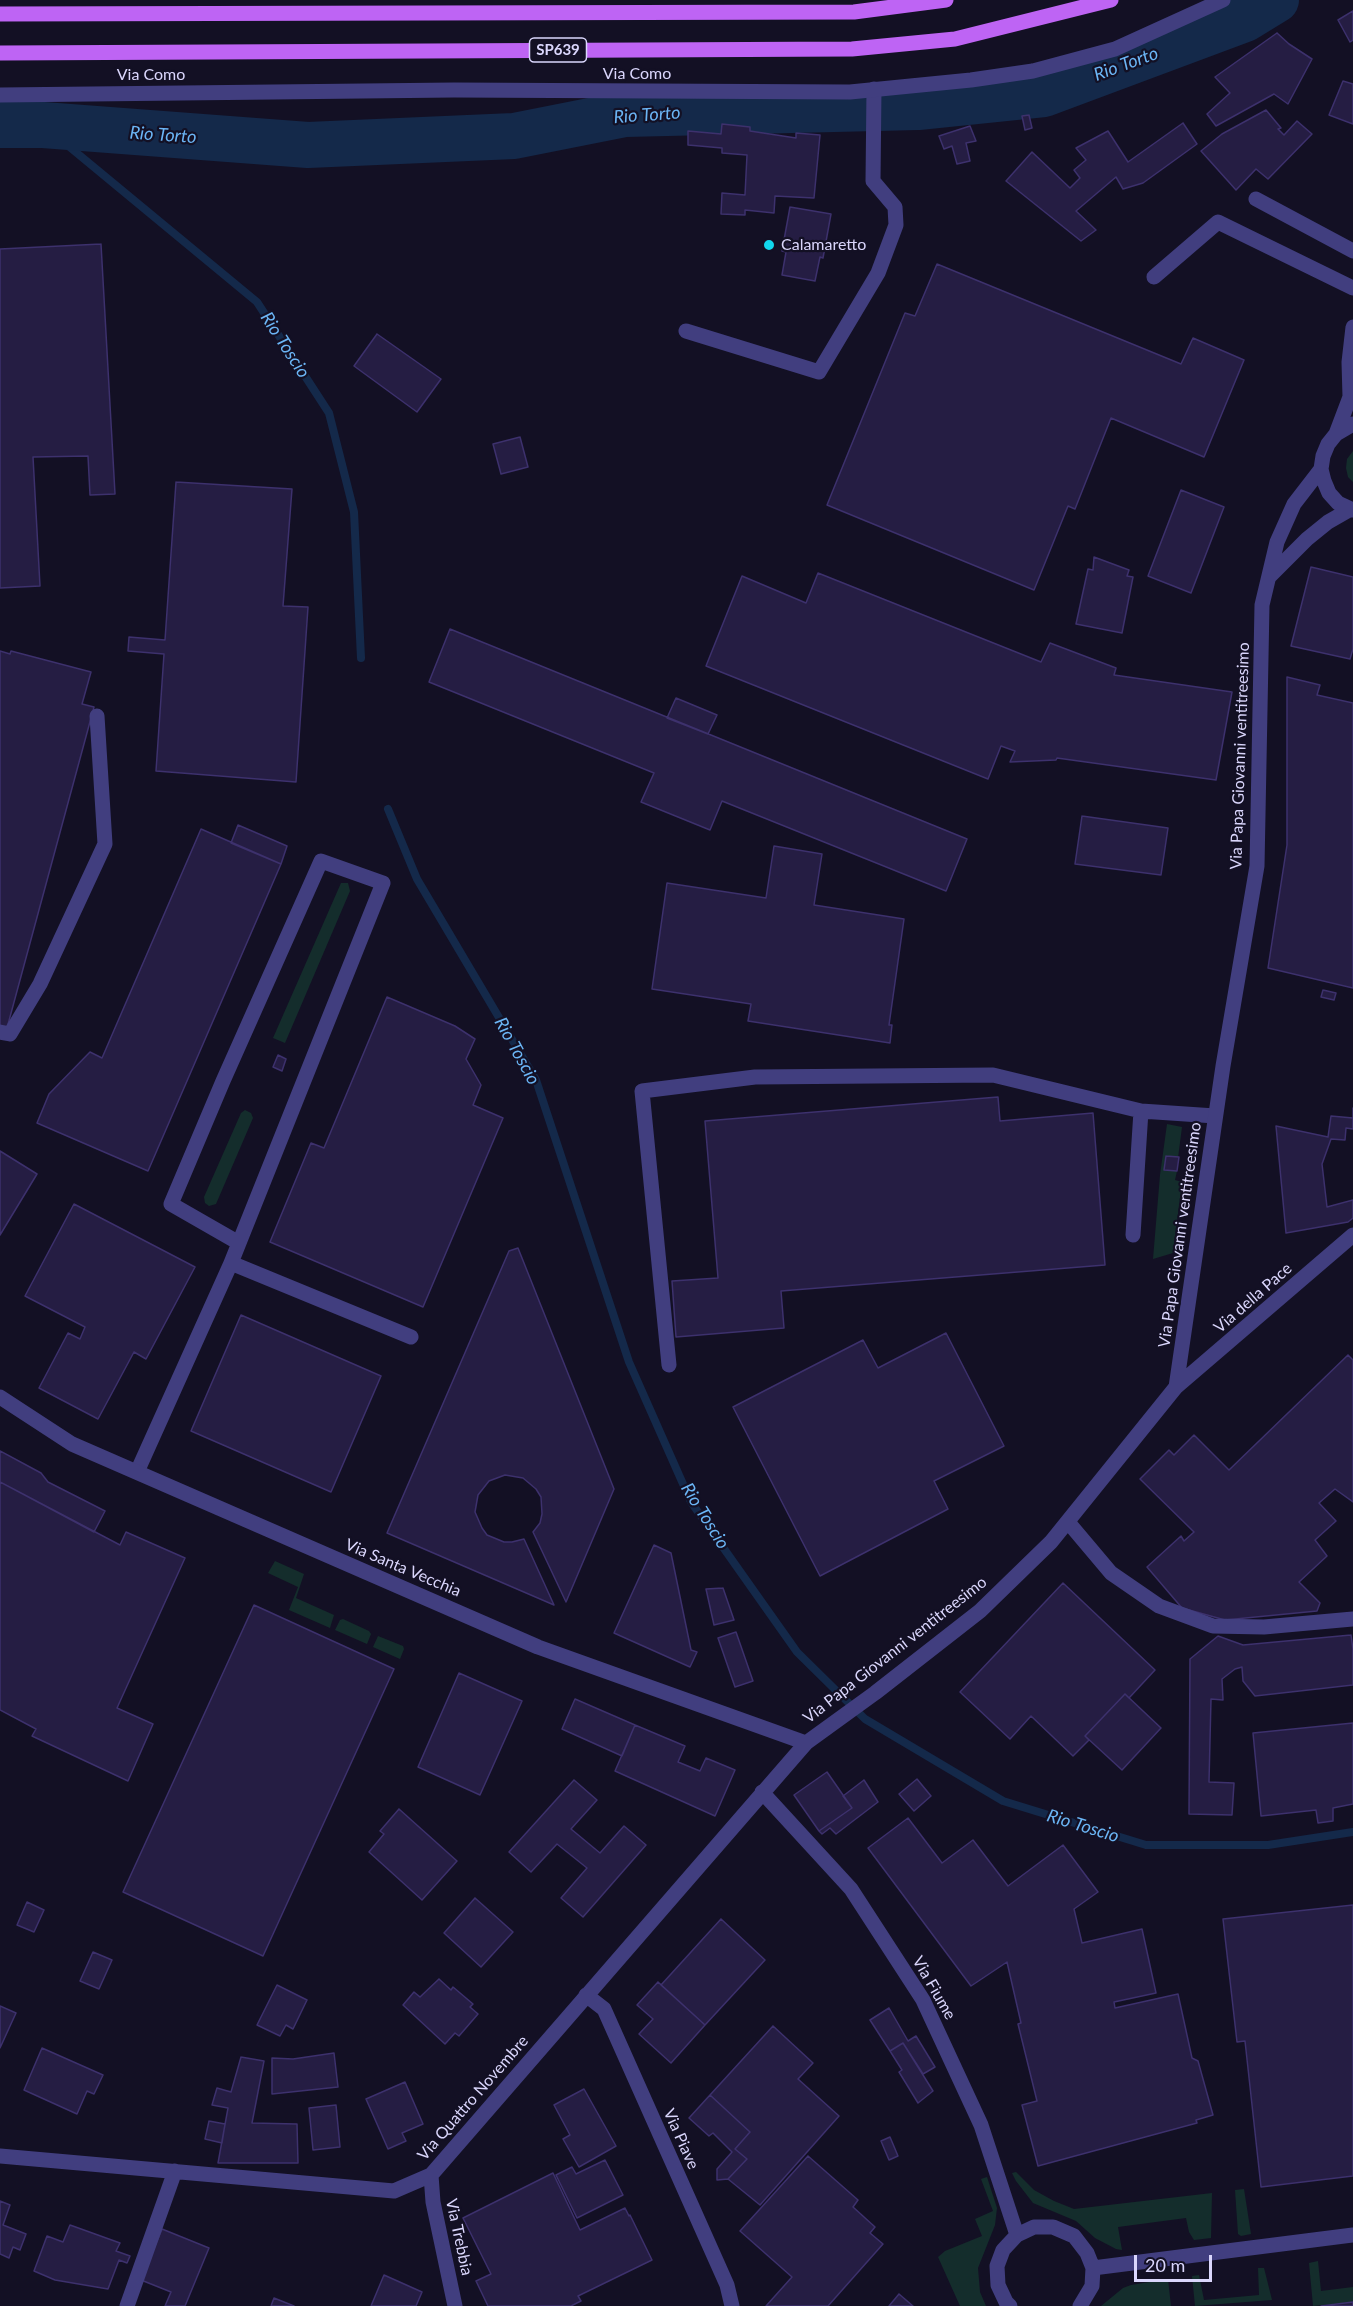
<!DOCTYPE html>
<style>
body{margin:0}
#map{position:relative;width:1353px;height:2306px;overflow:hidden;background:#131024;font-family:Lato,sans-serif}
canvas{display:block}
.scale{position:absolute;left:1134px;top:2255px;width:78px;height:27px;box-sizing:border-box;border:3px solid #dad6fc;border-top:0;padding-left:8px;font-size:18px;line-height:21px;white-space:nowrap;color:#dad6fc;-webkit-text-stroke:4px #131024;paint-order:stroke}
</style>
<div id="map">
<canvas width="1353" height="2306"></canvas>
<div class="scale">20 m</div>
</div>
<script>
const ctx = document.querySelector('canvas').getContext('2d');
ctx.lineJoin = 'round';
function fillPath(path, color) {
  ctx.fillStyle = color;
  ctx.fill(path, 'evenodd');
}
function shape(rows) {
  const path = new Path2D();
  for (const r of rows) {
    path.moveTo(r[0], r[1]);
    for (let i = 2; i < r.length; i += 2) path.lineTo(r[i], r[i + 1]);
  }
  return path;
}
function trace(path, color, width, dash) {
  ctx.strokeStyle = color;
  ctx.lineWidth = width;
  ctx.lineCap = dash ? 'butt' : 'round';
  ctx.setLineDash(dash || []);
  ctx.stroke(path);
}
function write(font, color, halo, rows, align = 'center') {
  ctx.font = font + ' Lato,sans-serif';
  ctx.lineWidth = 4.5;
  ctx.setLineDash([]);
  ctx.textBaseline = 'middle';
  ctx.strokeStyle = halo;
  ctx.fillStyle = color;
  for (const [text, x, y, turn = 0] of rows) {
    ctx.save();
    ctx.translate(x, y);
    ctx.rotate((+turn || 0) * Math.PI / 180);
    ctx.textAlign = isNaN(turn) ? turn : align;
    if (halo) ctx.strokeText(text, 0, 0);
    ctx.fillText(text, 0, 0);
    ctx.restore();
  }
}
const green = shape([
 [1353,451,1353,482,1348,477,1346,468,1347,459],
 [341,883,348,883,350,891,285,1043,273,1038],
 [245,1110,251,1113,253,1118,216,1204,209,1206,205,1203,204,1197,241,1113],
 [1167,1124,1182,1127,1178,1158,1166,1156,1164,1170,1177,1171,1175,1180,1182,1182,1173,1253,1153,1259,1160,1175],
 [275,1561,304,1574,296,1598,334,1615,330,1628,289,1610,298,1587,268,1573],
 [343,1619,369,1631,371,1634,367,1644,335,1630,340,1620],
 [378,1636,403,1646,404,1649,400,1659,373,1647],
 [1016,2172,1034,2190,1054,2201,1074,2209,1212,2193,1211,2238,1194,2240,1189,2232,1186,2218,1118,2227,1122,2250,1116,2249,1095,2238,1076,2221,1033,2203,1016,2181,1012,2173],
 [987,2177,997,2208,995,2225,978,2268,980,2292,986,2306,960,2306,938,2257,945,2251,982,2236,975,2219,993,2211,981,2179],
 [1244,2189,1251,2234,1241,2236,1238,2234,1235,2190],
 [1318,2261,1321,2291,1353,2287,1353,2302,1313,2306,1309,2263],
 [1258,2268,1264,2268,1272,2300,1195,2306,1192,2276,1199,2275,1204,2300,1259,2295],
 [1168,2279,1171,2306,1101,2306,1123,2288,1131,2285]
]);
const stream = shape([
 [43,125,257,302,329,413,354,512,361,658],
 [388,809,417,879,536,1080,629,1362,691,1502,797,1652,865,1719,1003,1801,1146,1845,1268,1845,1353,1832]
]);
const river = shape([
 [0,125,43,125,308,145,514,136,625,114,918,107,1044,94,1245,19,1276,0]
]);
const building = shape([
 [1353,11,1353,40,1350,42,1338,20,1353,11],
 [1277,33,1289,44,1312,59,1288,104,1274,94,1216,126,1207,114,1230,93,1215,77,1277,33],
 [1343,81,1353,84,1353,124,1329,115,1343,81],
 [1266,110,1281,128,1278,129,1284,135,1297,121,1312,134,1268,179,1256,169,1236,190,1201,151,1222,134,1266,110],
 [1029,115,1032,128,1025,130,1022,116,1029,115],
 [1183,123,1197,144,1143,183,1123,189,1116,177,1076,211,1096,230,1081,241,1006,181,1032,152,1070,188,1080,178,1074,170,1086,160,1076,148,1108,131,1128,162,1183,123],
 [722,124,750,127,750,131,796,138,796,133,820,135,814,198,775,196,774,213,745,210,745,215,721,214,722,193,745,195,747,155,722,153,722,148,688,145,688,131,721,134,722,124],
 [970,126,976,141,966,143,970,161,957,164,952,146,944,149,939,136,970,126],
 [790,207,831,214,823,258,820,257,815,281,782,275,786,252,782,251,790,207],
 [101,244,115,494,90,495,88,456,33,457,40,586,0,588,0,249,101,244],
 [937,264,1181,364,1193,338,1244,360,1204,457,1111,418,1075,509,1068,506,1034,590,827,505,905,313,915,316,937,264],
 [377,334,441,379,417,412,354,366,377,334],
 [520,437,528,467,501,474,493,444,520,437],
 [176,482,292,489,283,606,308,607,296,782,156,771,164,654,128,651,129,637,165,640,176,482],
 [1181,490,1224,507,1191,593,1148,576,1181,490],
 [1094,557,1129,570,1127,576,1133,577,1122,633,1076,624,1088,569,1093,570,1094,557],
 [1311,567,1353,577,1353,649,1350,659,1291,646,1311,567],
 [818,573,1041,662,1050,643,1116,668,1114,675,1232,692,1216,780,1057,758,1056,760,1010,762,1015,751,1001,746,988,779,706,666,742,576,806,603,818,573],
 [450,629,967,839,946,891,722,801,710,830,641,802,654,773,429,682,450,629],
 [0,651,10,654,11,651,91,672,82,704,94,707,7,1028,0,1026,0,651],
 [1287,677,1320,685,1317,695,1353,703,1353,988,1268,968,1287,845,1287,677],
 [676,698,717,715,708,734,667,718,676,698],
 [1082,816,1168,828,1161,875,1075,864,1082,816],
 [238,825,287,846,281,864,231,843,238,825],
 [201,829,281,864,148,1171,37,1123,49,1094,90,1052,102,1058,201,829],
 [774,846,822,854,814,905,904,919,889,1025,892,1025,890,1043,748,1021,751,1004,652,989,667,883,766,898,774,846],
 [1323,990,1336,993,1334,1000,1321,997,1323,990],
 [387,997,455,1026,475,1039,466,1059,481,1085,473,1105,503,1118,423,1307,270,1242,311,1143,324,1148,387,997],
 [278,1055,286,1059,282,1071,273,1067,278,1055],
 [998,1097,1000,1121,1093,1113,1105,1265,781,1291,784,1328,676,1337,672,1281,718,1278,705,1121,998,1097],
 [1353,1108,1353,1129,1346,1128,1345,1140,1331,1139,1322,1164,1327,1207,1353,1200,1353,1218,1348,1222,1286,1233,1276,1126,1328,1137,1331,1116,1353,1118,1353,1108],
 [0,1151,37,1174,0,1235,0,1151],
 [1166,1156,1179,1157,1177,1171,1164,1170,1166,1156],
 [74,1204,195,1267,146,1359,134,1352,98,1419,39,1388,68,1333,80,1339,85,1327,25,1296,74,1204],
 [518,1248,614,1489,566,1602,533,1532,540,1523,542,1514,541,1497,536,1489,523,1478,505,1475,489,1481,478,1495,475,1512,482,1528,487,1535,504,1542,512,1542,524,1539,554,1605,387,1533,509,1251,518,1248],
 [241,1315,381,1376,331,1492,191,1431,241,1315],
 [946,1333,1004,1446,934,1481,948,1509,820,1576,733,1407,863,1340,878,1368,946,1333],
 [1348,1355,1353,1360,1353,1502,1335,1489,1319,1503,1336,1521,1315,1540,1327,1556,1299,1582,1320,1603,1317,1611,1225,1620,1182,1608,1147,1567,1181,1536,1184,1541,1194,1532,1140,1479,1169,1450,1174,1455,1194,1435,1229,1470,1348,1355],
 [0,1451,41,1473,48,1482,105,1511,94,1532,0,1482,0,1451],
 [0,1482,120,1545,126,1532,185,1558,117,1708,153,1724,128,1781,32,1736,36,1729,0,1710,0,1482],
 [654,1545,671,1553,691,1650,697,1652,690,1667,614,1633,654,1545],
 [1063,1583,1155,1670,1129,1698,1125,1694,1085,1736,1089,1740,1073,1756,1031,1716,1010,1739,960,1692,1063,1583],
 [723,1588,734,1620,714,1625,706,1589,723,1588],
 [254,1605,394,1669,263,1956,123,1892,254,1605],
 [736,1632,753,1681,735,1687,718,1638,736,1632],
 [1351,1635,1353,1649,1353,1685,1255,1696,1243,1681,1242,1667,1235,1669,1222,1679,1223,1700,1211,1699,1209,1782,1234,1783,1232,1815,1189,1814,1190,1659,1218,1636,1243,1645,1351,1635],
 [459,1673,522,1701,480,1795,418,1767,459,1673],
 [1125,1694,1161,1728,1122,1770,1085,1736,1125,1694],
 [575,1699,635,1725,622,1756,562,1729,575,1699],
 [1353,1723,1353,1804,1333,1808,1333,1821,1318,1823,1316,1810,1261,1816,1253,1733,1353,1723],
 [635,1725,685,1746,678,1762,700,1771,706,1758,735,1770,715,1816,615,1771,635,1725],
 [827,1772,852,1808,819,1831,794,1795,827,1772],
 [917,1779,931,1796,914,1811,899,1794,917,1779],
 [574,1780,597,1800,571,1829,600,1853,624,1826,646,1845,583,1917,561,1898,587,1868,557,1844,531,1872,509,1852,574,1780],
 [864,1780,878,1802,836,1834,830,1828,822,1834,819,1831,852,1808,843,1796,864,1780],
 [399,1809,457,1861,422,1900,369,1852,384,1834,380,1831,399,1809],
 [908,1818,942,1863,973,1840,1008,1886,1063,1845,1098,1892,1074,1909,1082,1943,1142,1929,1156,1993,1114,2002,1115,2008,1178,1994,1192,2058,1198,2061,1213,2115,1196,2120,1197,2123,1038,2166,1022,2105,1037,2101,1018,2024,1021,2023,1007,1962,971,1986,868,1848,908,1818],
 [475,1898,513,1932,481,1967,444,1933,475,1898],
 [27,1902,44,1910,34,1932,17,1925,27,1902],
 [1353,1905,1353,2176,1261,2187,1245,2041,1237,2042,1223,1919,1353,1905],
 [721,1919,765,1960,705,2025,661,1985,721,1919],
 [93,1952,112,1960,99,1989,80,1981,93,1952],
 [439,1979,451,1990,453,1987,473,2004,470,2007,478,2014,459,2036,455,2033,445,2044,403,2005,414,1992,420,1997,439,1979],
 [658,1982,705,2025,671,2063,639,2034,653,2019,637,2005,658,1982],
 [277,1985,307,2000,293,2029,286,2025,280,2036,257,2025,277,1985],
 [0,2006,16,2013,0,2048,0,2006],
 [889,2008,908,2041,916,2036,935,2067,923,2074,903,2043,890,2051,870,2020,889,2008],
 [773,2026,813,2063,798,2079,839,2116,760,2205,728,2179,747,2159,735,2149,750,2132,710,2095,773,2026],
 [903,2043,933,2091,918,2103,899,2072,902,2070,890,2051,903,2043],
 [42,2048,103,2075,94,2094,87,2091,77,2114,24,2090,42,2048],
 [334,2053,338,2087,272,2094,272,2058,293,2059,334,2053],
 [241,2057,264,2061,252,2123,297,2124,298,2163,218,2163,228,2108,212,2105,217,2088,231,2092,241,2057],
 [405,2082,423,2124,402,2133,406,2141,388,2149,366,2099,405,2082],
 [584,2089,616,2146,579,2167,563,2139,570,2135,554,2105,584,2089],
 [710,2095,750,2132,735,2149,747,2159,728,2179,717,2180,717,2169,732,2152,713,2133,709,2136,689,2118,710,2095],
 [336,2105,340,2147,313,2150,309,2108,336,2105],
 [209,2121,225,2124,222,2143,205,2139,209,2121],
 [890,2137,898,2156,889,2160,881,2141,890,2137],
 [808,2156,858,2200,853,2207,875,2227,870,2233,883,2244,828,2306,766,2306,792,2277,740,2231,808,2156],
 [605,2160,623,2195,577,2218,556,2175,572,2167,576,2174,605,2160],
 [553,2173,580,2230,625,2208,629,2216,630,2215,652,2260,578,2296,581,2301,571,2306,488,2306,476,2281,491,2274,463,2218,553,2173],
 [0,2201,10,2205,3,2225,26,2234,20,2250,13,2247,9,2258,0,2254,0,2201],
 [70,2225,120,2243,116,2251,130,2256,127,2263,119,2260,108,2289,55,2280,34,2271,47,2236,63,2242,70,2225],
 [162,2229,209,2248,185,2306,165,2306,171,2292,141,2280,162,2229],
 [384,2275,422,2292,416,2306,371,2306,384,2275],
 [899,2294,913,2306,889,2306,899,2294],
 [274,2298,294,2306,271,2306,274,2298],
 [1353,2302,1353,2306,1321,2306,1353,2302]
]);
const service = shape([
 [1154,277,1218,222,1353,288],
 [686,331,819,372,878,273,896,225,895,207,873,181,874,89],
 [0,1032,10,1034,40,984,105,844,97,716],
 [1133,1235,1141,1111],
 [231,1263,383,883,321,861,223,1081,171,1204,239,1243],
 [669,1365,642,1091,755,1077,993,1075,1141,1111,1215,1116],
 [137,1472,231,1263,411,1337]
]);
const minor = shape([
 [0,95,454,90,850,92,971,80,1033,71,1115,49,1223,0],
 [1256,199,1353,251],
 [1353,424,1336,434,1328,444,1323,456,1321,469,1324,481,1329,493,1338,503,1353,510],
 [1336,434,1350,397,1349,362,1353,327],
 [1270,576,1307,539,1328,522,1349,510],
 [1176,1387,1353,1235],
 [0,1397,72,1444,538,1647,806,1743],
 [1068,1522,1111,1573,1159,1606,1213,1626,1264,1627,1353,1619],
 [762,1792,851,1889,923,2000,981,2125,1017,2235],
 [586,1995,604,2009,727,2285,732,2306],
 [0,2156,394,2191,431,2175,806,1743,875,1693,980,1611,1051,1542,1176,1387,1223,1066,1257,866,1262,605,1277,542,1294,504,1321,469],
 [431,2175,433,2202,455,2306],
 [1093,2268,1353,2235],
 [127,2306,175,2171],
 [1010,2306,1006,2302,998,2285,997,2266,1003,2250,1017,2235,1034,2227,1053,2227,1074,2236,1087,2253,1093,2268,1092,2286,1080,2306]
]);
const primary = shape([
 [0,14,854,12,946,0],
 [0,53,852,49,955,39,1111,0]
]);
const markers = [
 [769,245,6,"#11d7ed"]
];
const shields = [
 [558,50,57]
];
const shieldNames = [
 ["SP639",558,50]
];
const streetNames = [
 ["Via Como",637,74],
 ["Via Como",151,75],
 ["Via Papa Giovanni ventitreesimo",1240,756,-88],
 ["Via Papa Giovanni ventitreesimo",1180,1235,-82],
 ["Via della Pace",1253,1298,-41],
 ["Via Santa Vecchia",403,1568,23],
 ["Via Papa Giovanni ventitreesimo",895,1650,-38],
 ["Via Fiume",934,1988,60],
 ["Via Quattro Novembre",473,2098,-49],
 ["Via Piave",681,2139,66],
 ["Via Trebbia",459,2237,78]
];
const poiNames = [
 ["Calamaretto",781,245]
];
const waterNames = [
 ["Rio Torto",1126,64,-20],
 ["Rio Torto",647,115,-4],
 ["Rio Torto",163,135,4],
 ["Rio Toscio",285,345,57],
 ["Rio Toscio",517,1051,61],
 ["Rio Toscio",705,1516,58],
 ["Rio Toscio",1083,1826,17]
];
fillPath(green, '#142d2c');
trace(stream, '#14294a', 8);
trace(river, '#14294a', 46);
fillPath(building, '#251d43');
trace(building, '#3d316d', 1.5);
trace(service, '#413e7f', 15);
trace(minor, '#413e7f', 15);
trace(primary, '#be64f4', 15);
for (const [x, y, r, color] of markers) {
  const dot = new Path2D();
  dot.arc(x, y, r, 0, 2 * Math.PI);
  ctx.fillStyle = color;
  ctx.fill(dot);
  trace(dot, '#131024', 2);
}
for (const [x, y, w] of shields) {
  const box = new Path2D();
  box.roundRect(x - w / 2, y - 12, w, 24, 4.5);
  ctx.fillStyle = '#131024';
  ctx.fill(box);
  trace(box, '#dad6fc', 1.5);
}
write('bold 15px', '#dad6fc', null, shieldNames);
write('16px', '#dad6fc', '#131024', streetNames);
write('16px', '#dad6fc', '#131024', poiNames, 'left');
write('italic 18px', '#6bb5f5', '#131024', waterNames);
</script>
